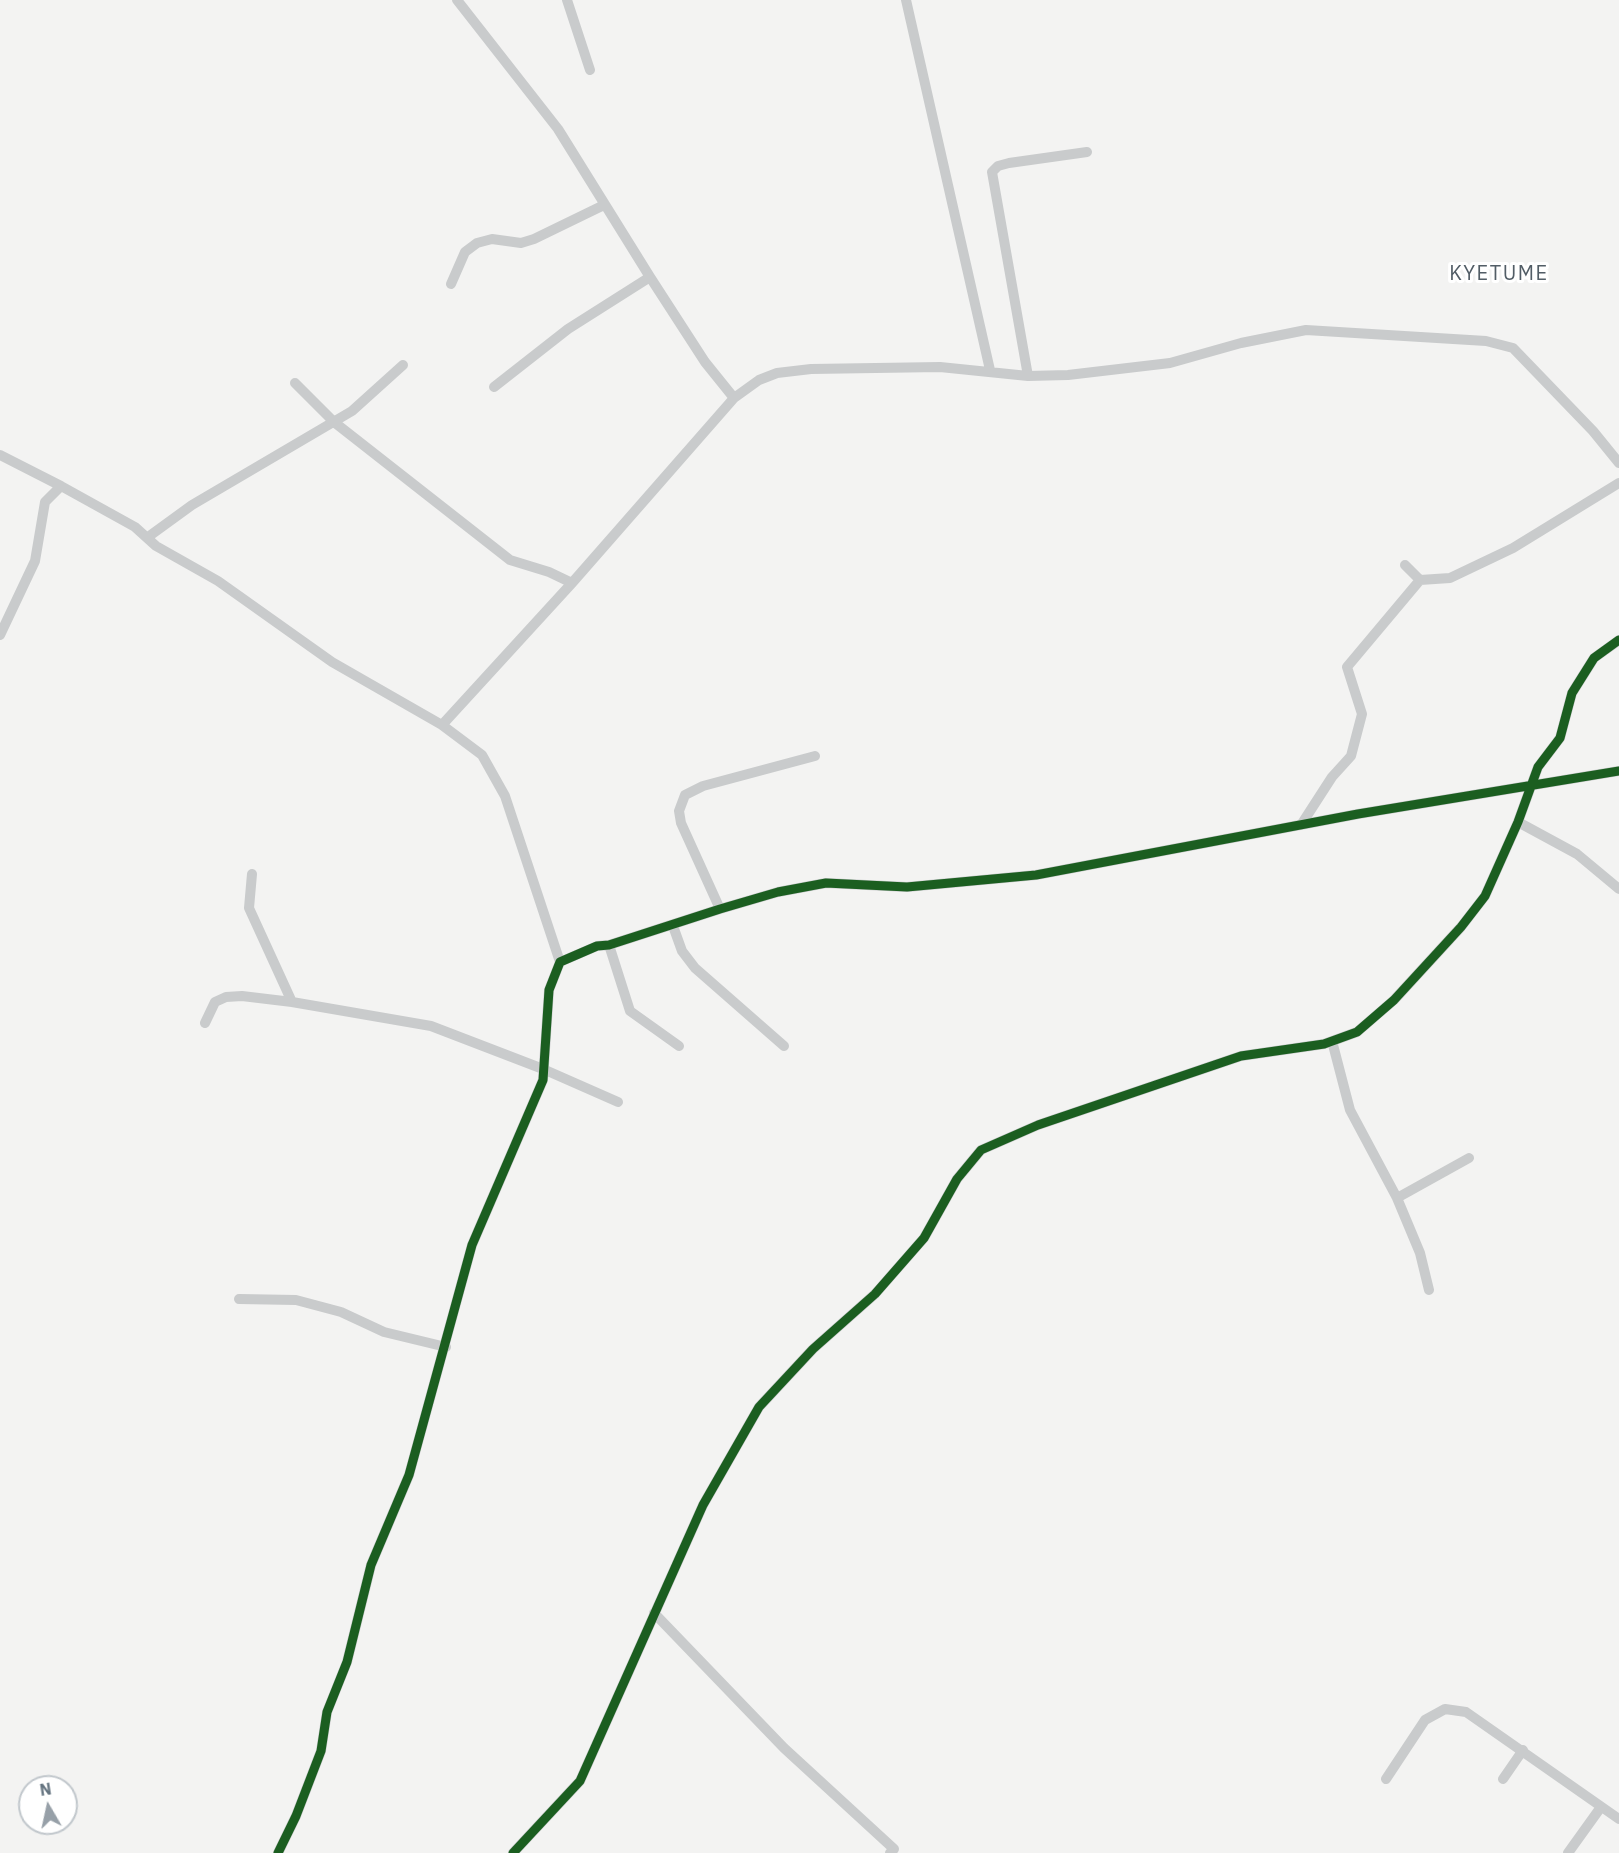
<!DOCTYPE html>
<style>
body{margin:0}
#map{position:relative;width:1619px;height:1853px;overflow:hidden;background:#f3f3f2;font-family:"IBM Plex Sans",sans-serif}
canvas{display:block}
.north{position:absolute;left:18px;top:1775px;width:60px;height:60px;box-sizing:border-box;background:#fff;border:2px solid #c1c7cc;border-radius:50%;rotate:351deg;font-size:16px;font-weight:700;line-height:24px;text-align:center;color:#657480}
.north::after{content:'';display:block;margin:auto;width:21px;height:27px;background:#97a0a8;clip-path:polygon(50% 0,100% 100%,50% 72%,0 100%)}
</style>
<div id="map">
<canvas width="1619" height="1853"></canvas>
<div class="north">N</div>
</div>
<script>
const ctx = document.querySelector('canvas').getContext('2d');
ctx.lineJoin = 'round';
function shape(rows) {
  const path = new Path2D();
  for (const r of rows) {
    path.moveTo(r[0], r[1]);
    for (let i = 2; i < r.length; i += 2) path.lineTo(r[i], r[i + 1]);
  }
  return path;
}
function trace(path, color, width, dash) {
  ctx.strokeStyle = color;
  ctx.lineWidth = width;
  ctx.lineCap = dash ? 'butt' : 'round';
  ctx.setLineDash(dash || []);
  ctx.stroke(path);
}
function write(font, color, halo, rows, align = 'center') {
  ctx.font = font + ' "IBM Plex Sans",sans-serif';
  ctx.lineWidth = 6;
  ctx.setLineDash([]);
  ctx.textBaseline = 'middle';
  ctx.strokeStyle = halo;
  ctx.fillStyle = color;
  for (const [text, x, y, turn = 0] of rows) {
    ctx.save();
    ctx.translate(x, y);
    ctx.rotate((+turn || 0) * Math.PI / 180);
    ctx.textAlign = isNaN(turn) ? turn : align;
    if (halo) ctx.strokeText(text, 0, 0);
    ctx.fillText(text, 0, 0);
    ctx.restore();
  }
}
const minor = shape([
 [457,0,558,129,650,277,705,362,734,398],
 [567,0,590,70],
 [906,0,990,370],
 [451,284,465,252,477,243,492,239,521,243,534,239,604,205],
 [1028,376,992,172,998,166,1009,163,1087,152],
 [295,383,334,422,510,560,549,572,572,583],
 [494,387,568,329,650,277],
 [0,455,61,486],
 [148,537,192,505,352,411,403,365],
 [1405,565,1420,580,1450,578,1513,548,1619,483],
 [0,635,35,561,45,502,61,486,135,527,156,546,218,581,332,662,442,725,482,755,505,796,560,962],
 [442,725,572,583,734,398,759,380,777,373,811,369,940,367,1028,376,1068,375,1170,363,1241,343,1306,330,1486,341,1513,348,1593,431,1619,463],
 [1518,822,1577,854,1619,889],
 [1301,825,1332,777,1351,756,1362,714,1347,667,1420,580],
 [252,874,249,908,292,1002],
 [720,909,681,823,679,811,685,795,703,786,815,756],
 [673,926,682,951,695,968,784,1046],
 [609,945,630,1011,679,1046],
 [205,1023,215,1002,226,997,242,996,292,1002,431,1026,543,1069,618,1102],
 [1332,1041,1350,1110,1397,1198,1420,1253,1429,1290],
 [1397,1198,1469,1158],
 [239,1299,296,1300,341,1312,384,1332,446,1347],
 [654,1613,784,1748,894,1849,890,1853],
 [1386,1779,1425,1720,1445,1709,1466,1712,1619,1819],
 [1503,1779,1523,1750],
 [278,1853,296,1816,321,1751,327,1712,347,1662,371,1565,409,1475,472,1245,543,1080,549,990,560,962,597,946,609,945,720,909,778,892,826,883,907,887,1036,875,1358,814,1619,771],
 [513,1853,580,1781,703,1505,759,1407,813,1349,875,1294,924,1238,957,1179,981,1150,1038,1125,1241,1056,1324,1044,1357,1032,1394,1000,1461,927,1485,896,1518,822,1538,767,1560,738,1572,693,1594,658,1619,640],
 [1568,1853,1601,1807]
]);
const cycleway = shape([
 [278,1853,296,1816,321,1751,327,1712,347,1662,371,1565,409,1475,472,1245,543,1080,549,990,560,962,597,946,609,945,720,909,778,892,826,883,907,887,1036,875,1358,814,1619,771],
 [513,1853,580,1781,703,1505,759,1407,813,1349,875,1294,924,1238,957,1179,981,1150,1038,1125,1241,1056,1324,1044,1357,1032,1394,1000,1461,927,1485,896,1518,822,1538,767,1560,738,1572,693,1594,658,1619,640]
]);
const quarterNames = [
 ["KYETUME",1499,274]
];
trace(minor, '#c9cbcc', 10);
trace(cycleway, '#1b5e20', 9);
ctx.letterSpacing = '1.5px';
write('20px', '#525d66', '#fff', quarterNames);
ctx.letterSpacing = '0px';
</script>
